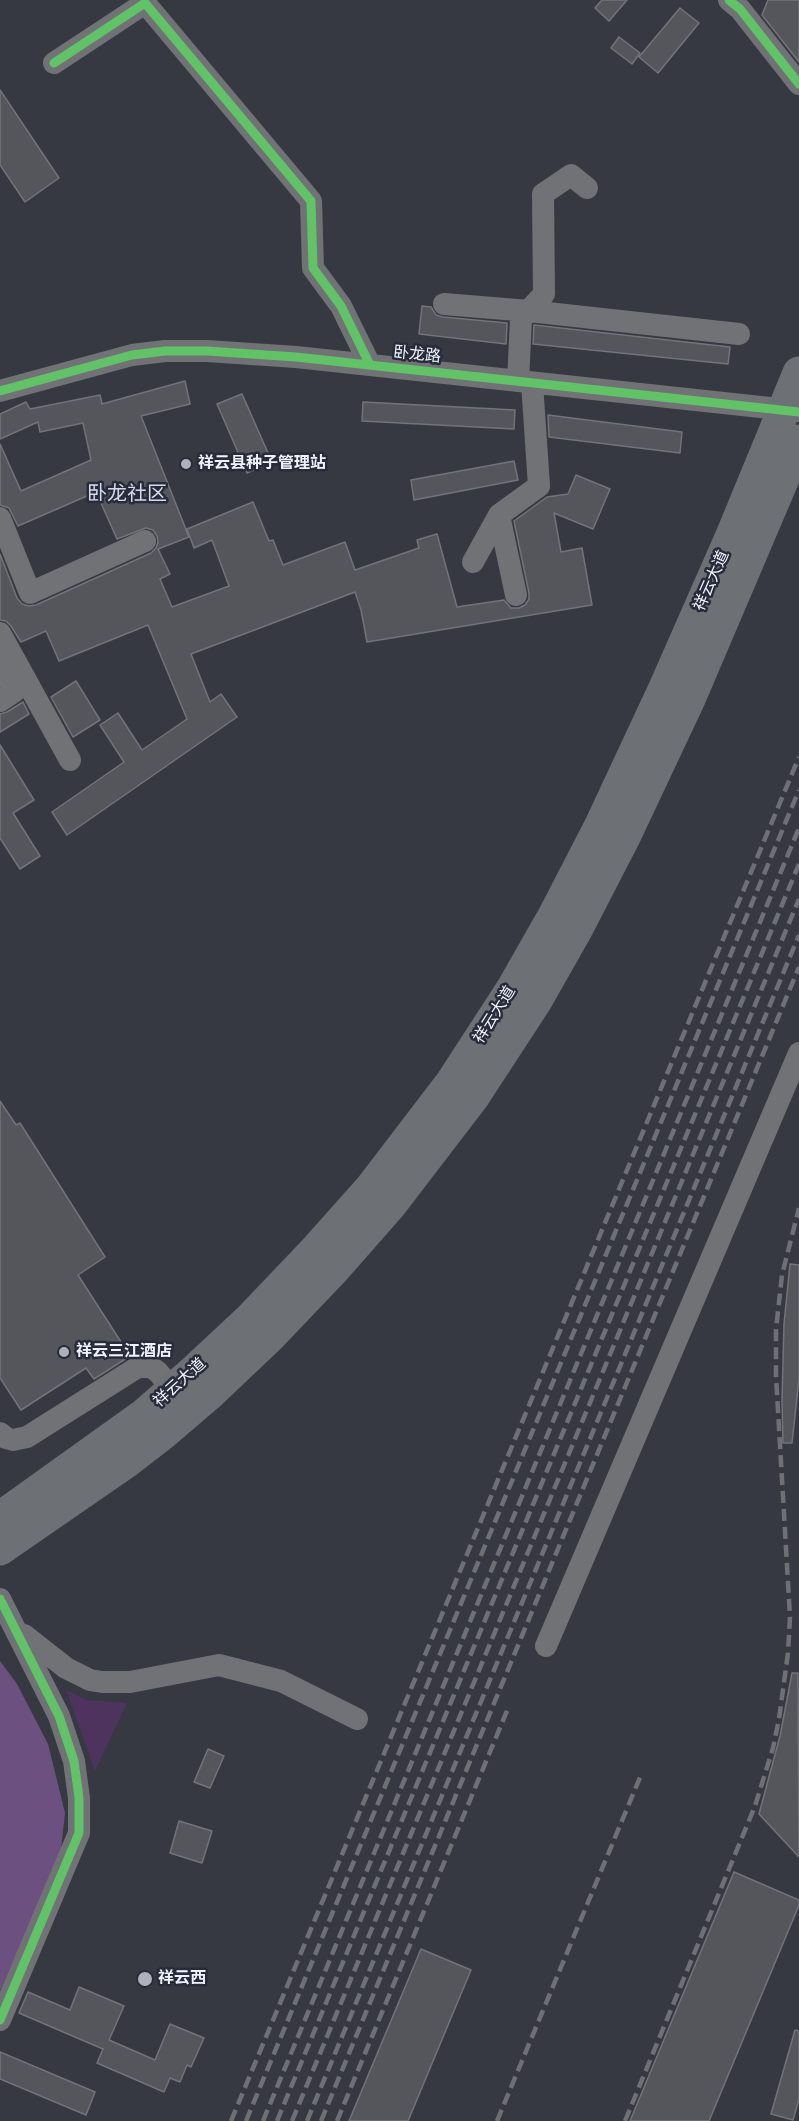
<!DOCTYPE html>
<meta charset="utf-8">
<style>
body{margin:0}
canvas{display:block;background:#363941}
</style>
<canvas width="799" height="2121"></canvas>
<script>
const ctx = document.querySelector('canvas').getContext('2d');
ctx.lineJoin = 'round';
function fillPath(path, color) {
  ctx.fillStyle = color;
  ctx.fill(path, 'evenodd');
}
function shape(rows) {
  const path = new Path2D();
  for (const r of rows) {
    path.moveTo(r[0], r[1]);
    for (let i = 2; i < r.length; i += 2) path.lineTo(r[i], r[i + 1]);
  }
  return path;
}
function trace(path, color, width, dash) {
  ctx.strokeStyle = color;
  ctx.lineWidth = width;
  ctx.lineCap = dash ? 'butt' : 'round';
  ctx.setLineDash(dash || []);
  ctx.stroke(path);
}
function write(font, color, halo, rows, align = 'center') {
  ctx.font = font + ' "Times New Roman","Noto Sans SC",serif';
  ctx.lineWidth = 5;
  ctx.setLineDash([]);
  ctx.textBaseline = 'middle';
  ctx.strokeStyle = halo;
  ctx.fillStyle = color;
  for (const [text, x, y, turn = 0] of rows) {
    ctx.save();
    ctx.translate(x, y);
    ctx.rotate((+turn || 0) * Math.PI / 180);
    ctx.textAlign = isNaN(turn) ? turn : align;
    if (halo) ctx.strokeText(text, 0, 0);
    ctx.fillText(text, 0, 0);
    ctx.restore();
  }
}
const green = shape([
 [66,1690,87,1700,127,1703,95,1771]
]);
const forest = shape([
 [0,1661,17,1684,48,1744,65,1813,60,1858,0,1991]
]);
const building = shape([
 [602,0,627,0,609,21,595,8,602,0],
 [768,0,799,0,799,62,762,15,768,0],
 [680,8,699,23,658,73,639,57,680,8],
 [619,37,640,53,632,64,611,48,619,37],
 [0,90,59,178,25,202,0,165,0,90],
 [422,306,431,307,436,315,443,317,507,323,506,344,419,334,422,306],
 [534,325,730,347,728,364,533,344,534,325],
 [185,381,190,404,141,416,189,537,158,549,170,574,160,579,172,607,229,586,212,540,194,548,187,529,253,502,269,541,273,540,283,565,345,542,355,570,419,548,417,540,437,534,457,607,504,600,511,608,519,608,525,605,529,599,529,593,514,521,547,497,568,494,576,475,610,489,593,529,554,513,561,552,582,548,592,605,367,642,361,610,355,592,191,654,210,702,221,694,237,717,67,835,52,812,124,762,100,725,118,713,142,750,187,719,148,625,59,661,46,631,21,642,11,626,6,621,0,620,0,554,17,598,22,604,29,606,36,605,151,553,156,548,158,542,157,536,153,530,146,528,117,539,96,492,18,526,9,508,0,505,0,444,21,491,91,460,83,423,40,432,38,422,0,439,0,414,26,402,30,409,100,395,102,404,185,381],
 [242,394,272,462,247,473,217,404,242,394],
 [363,402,515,410,514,429,362,421,363,402],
 [548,415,682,432,680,453,549,437,548,415],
 [514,461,518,480,414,500,411,480,514,461],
 [76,681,100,720,73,737,51,697,76,681],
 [23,702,29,714,0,732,0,714,7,712,23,702],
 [0,745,34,800,13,813,40,856,20,869,0,838,0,745],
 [0,1101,16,1125,20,1123,105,1257,78,1275,130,1356,94,1379,86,1368,21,1410,0,1378,0,1101],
 [790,1264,799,1265,799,1379,792,1443,783,1443,782,1400,784,1324,790,1264],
 [792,1673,798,1673,799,1857,759,1814,780,1736,792,1673],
 [208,1749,224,1756,210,1788,194,1782,208,1749],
 [179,1821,212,1831,202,1863,170,1853,179,1821],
 [734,1872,799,1900,799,1905,709,2121,630,2121,734,1872],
 [421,1949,471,1970,408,2121,349,2121,421,1949],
 [79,1987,124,2006,109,2040,155,2060,170,2024,204,2038,191,2067,187,2065,180,2082,170,2078,164,2092,97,2063,103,2049,19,2013,28,1992,70,2010,79,1987],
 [795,2030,799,2031,799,2099,793,2120,771,2114,795,2030],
 [0,2052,95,2092,86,2115,0,2079,0,2052]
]);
const minor = shape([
 [729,0,740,9,799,84],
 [54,63,145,3,311,201,313,268,341,306,370,365],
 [444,304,529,311,739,334],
 [518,381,521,319,544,294,543,194,571,175,587,188],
 [0,391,132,355,165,351,207,351,296,357,798,411],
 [499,515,516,595],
 [0,518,30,593,145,541],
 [473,562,499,515,539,486,532,383],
 [0,633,70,760],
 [0,701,15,691,1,666],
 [0,1433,6,1438,13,1440,27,1437,138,1367,151,1367,158,1372,173,1390],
 [0,1599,59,1716,74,1761,79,1798,79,1833,0,2020],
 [24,1635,66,1668,90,1680,102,1682,130,1682,219,1665,281,1681,357,1719],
 [546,1646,799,1053]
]);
const highway = shape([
 [0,1518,144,1415,191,1374,251,1318,314,1252,371,1188,452,1082,513,988,554,916,601,825,665,688,731,538,799,373],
 [0,1549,126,1462,161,1435,209,1394,269,1337,333,1270,391,1204,473,1097,535,1002,577,928,624,837,689,699,799,441]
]);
const rail = shape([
 [231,2121,799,757],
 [246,2121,799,790],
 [263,2121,799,828],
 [277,2121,799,864],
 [292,2121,799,899],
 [307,2121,799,935],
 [321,2121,799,967],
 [337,2121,509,1706],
 [497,2121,641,1775],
 [625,2121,755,1806,773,1748,779,1719,788,1653,790,1617,776,1376,776,1329,782,1275,799,1208]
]);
const cycleway = shape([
 [729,0,740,9,799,84],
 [54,63,145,3,311,201,313,268,341,306,370,365],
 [0,391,132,355,165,351,207,351,296,357,799,412],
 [0,1599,59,1716,74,1761,79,1798,79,1833,0,2020]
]);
const markers = [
 [186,464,6,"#aeb1bb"],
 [64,1352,6,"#aeb1bb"],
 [145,1979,8,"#aeb1bb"]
];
const streetNames = [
 ["卧龙路",417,355,6],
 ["祥云大道",712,581,-66],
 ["祥云大道",495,1015,-58],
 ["祥云大道",180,1383,-42]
];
const poiNames = [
 ["祥云县种子管理站",198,464],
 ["祥云三江酒店",76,1352],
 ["祥云西",158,1979]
];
const quarterNames = [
 ["卧龙社区",127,495]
];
fillPath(green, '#4d335e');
fillPath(forest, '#6c5080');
fillPath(building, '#54565c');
trace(building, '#72737b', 1.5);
trace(minor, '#707276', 22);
trace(highway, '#6d7075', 33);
trace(rail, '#6e7076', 4.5, [12, 6]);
trace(cycleway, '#61c268', 9);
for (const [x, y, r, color] of markers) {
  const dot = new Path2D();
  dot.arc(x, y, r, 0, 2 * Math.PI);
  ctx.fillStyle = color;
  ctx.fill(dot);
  trace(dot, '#282c3a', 2);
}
write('16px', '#eff2fc', '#282c3a', streetNames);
write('bold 16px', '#eff2fc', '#282c3a', poiNames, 'left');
write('20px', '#d4daed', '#282c3a', quarterNames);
</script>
